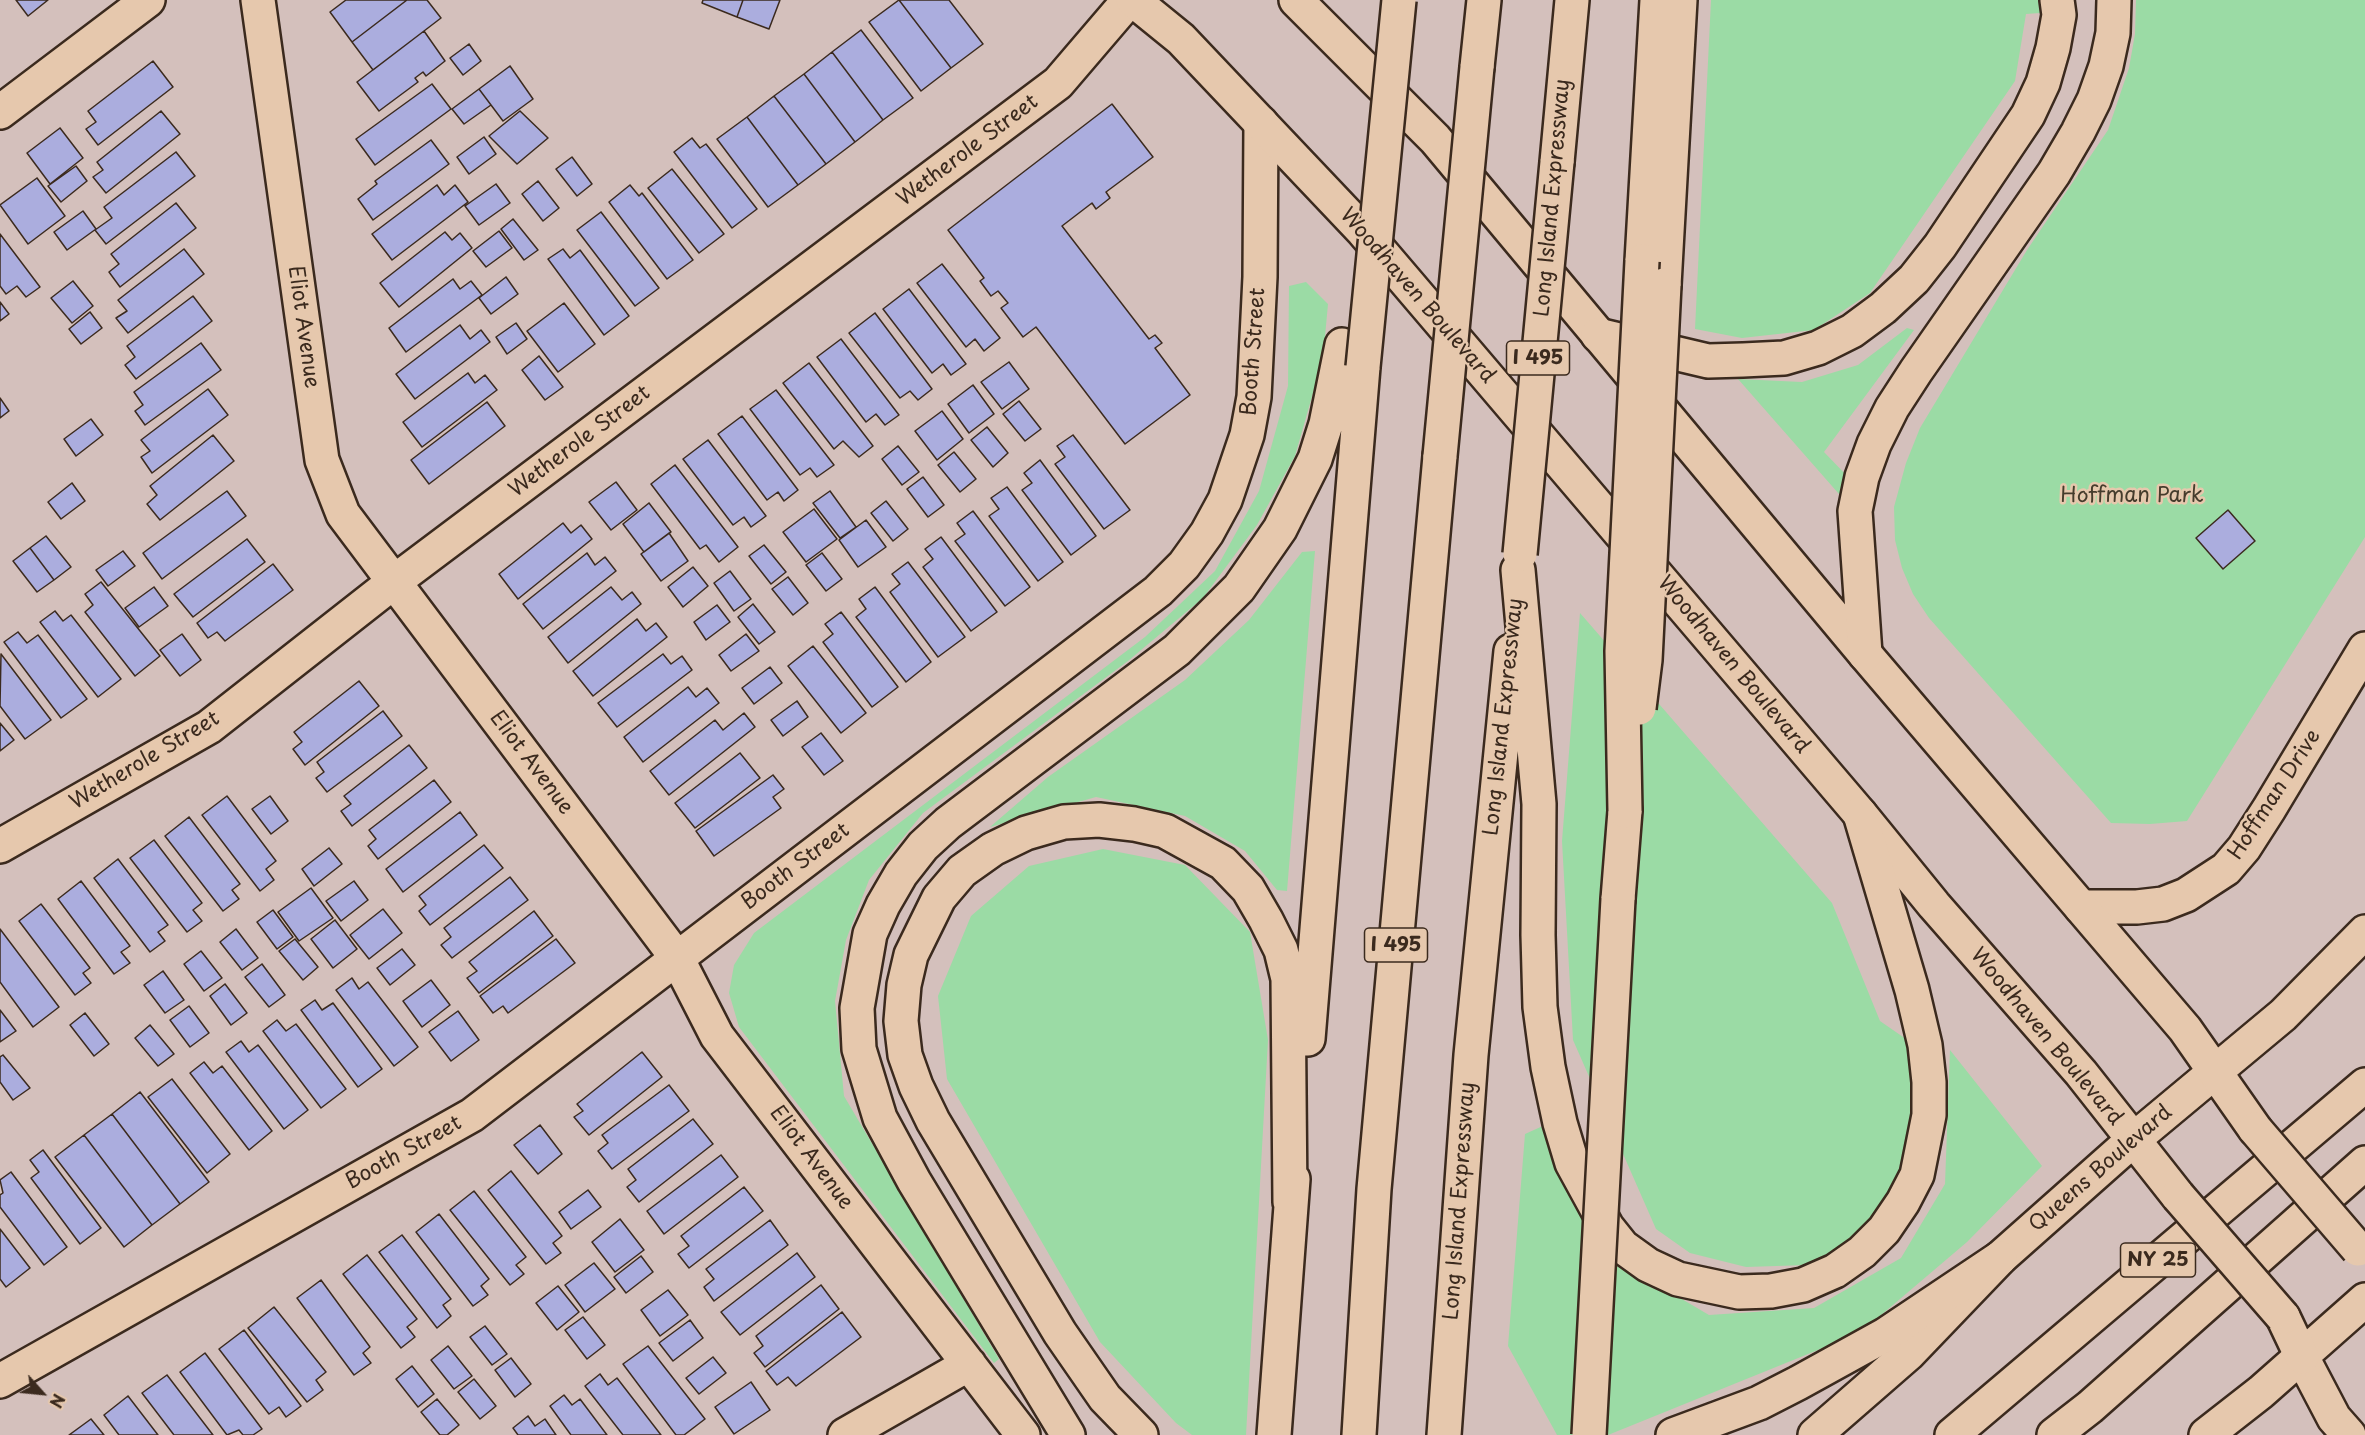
<!DOCTYPE html>
<style>
body{margin:0}
#map{position:relative;width:2365px;height:1435px;overflow:hidden;background:#d4c0bc;font-family:"Playpen Sans",sans-serif}
canvas{display:block}
.north{position:absolute;left:12px;top:1363px;width:60px;height:60px;-webkit-text-stroke:4px #e6c8ad;paint-order:stroke;rotate:117deg;font-size:16px;font-weight:700;line-height:24px;text-align:center;color:#3b2a1e}
.north::after{content:'';display:block;margin:auto;width:21px;height:27px;background:#3b2a1e;clip-path:polygon(50% 0,100% 100%,50% 72%,0 100%)}
</style>
<div id="map">
<canvas width="2365" height="1435"></canvas>
<div class="north">N</div>
</div>
<script>
const ctx = document.querySelector('canvas').getContext('2d');
ctx.lineJoin = 'round';
function fillPath(path, color) {
  ctx.fillStyle = color;
  ctx.fill(path, 'evenodd');
}
function shape(rows) {
  const path = new Path2D();
  for (const r of rows) {
    path.moveTo(r[0], r[1]);
    for (let i = 2; i < r.length; i += 2) path.lineTo(r[i], r[i + 1]);
  }
  return path;
}
function trace(path, color, width, dash) {
  ctx.strokeStyle = color;
  ctx.lineWidth = width;
  ctx.lineCap = dash ? 'butt' : 'round';
  ctx.setLineDash(dash || []);
  ctx.stroke(path);
}
function write(font, color, halo, rows, align = 'center') {
  ctx.font = font + ' "Playpen Sans",sans-serif';
  ctx.lineWidth = 5;
  ctx.setLineDash([]);
  ctx.textBaseline = 'middle';
  ctx.strokeStyle = halo;
  ctx.fillStyle = color;
  for (const [text, x, y, turn = 0] of rows) {
    ctx.save();
    ctx.translate(x, y);
    ctx.rotate((+turn || 0) * Math.PI / 180);
    ctx.textAlign = isNaN(turn) ? turn : align;
    if (halo) ctx.strokeText(text, 0, 0);
    ctx.fillText(text, 0, 0);
    ctx.restore();
  }
}
const green = shape([
 [1711,0,2045,0,2040,13,2026,14,2015,81,1870,293,1814,330,1742,338,1695,329],
 [2136,0,2365,0,2365,537,2187,821,2150,824,2111,823,1929,618,1913,594,1902,568,1895,540,1894,507,1906,463,1920,428,2027,250,2108,130,2129,68,2135,34],
 [1306,282,1328,304,1323,358,1295,456,1257,525,1203,598,1128,661,923,813,869,880,846,940,835,1001,844,1096,999,1359,994,1363,739,1027,729,993,734,965,754,933,1145,637,1215,571,1259,491,1288,386,1289,286],
 [1907,328,1914,330,1824,452,1850,479,1846,502,1738,379,1802,382,1858,365],
 [1315,551,1287,891,1277,890,1245,851,1185,816,1096,797,990,827,1048,777,1185,680,1249,620,1302,552],
 [1580,613,1832,903,1880,1021,1906,1039,1915,1114,1895,1184,1856,1238,1807,1265,1746,1267,1690,1253,1656,1229,1573,1040,1562,841],
 [1103,849,1185,865,1250,932,1268,1040,1246,1435,1192,1435,1176,1423,1100,1342,947,1079,938,996,971,916,1029,866],
 [1950,1050,2042,1166,1967,1242,1860,1333,1608,1435,1557,1435,1508,1346,1525,1134,1545,1125,1658,1285,1709,1315,1814,1308,1901,1258,1945,1184]
]);
const building = shape([
 [16,0,48,0,28,16,16,0],
 [346,0,407,0,352,42,330,12,346,0],
 [407,0,427,0,441,18,373,70,352,42,407,0],
 [703,0,743,0,737,17,702,3,703,0],
 [743,0,780,0,769,29,737,17,743,0],
 [899,0,951,68,921,91,869,22,899,0],
 [899,0,949,0,983,44,951,68,899,0],
 [861,30,913,98,883,120,832,52,861,30],
 [424,31,445,61,426,76,423,72,415,78,418,82,379,111,357,82,424,31],
 [469,44,481,61,463,75,450,58,469,44],
 [832,52,883,120,855,142,804,74,832,52],
 [153,61,173,87,98,145,86,129,96,122,88,111,153,61],
 [510,66,533,99,503,121,479,89,510,66],
 [804,74,855,142,826,164,774,96,804,74],
 [432,84,451,109,375,165,356,139,432,84],
 [479,89,491,105,464,124,452,109,479,89],
 [774,96,826,164,798,185,747,117,774,96],
 [1112,104,1153,157,1106,192,1110,198,1096,209,1092,203,1062,226,1149,339,1155,335,1162,343,1155,348,1190,395,1125,444,1036,327,1023,337,1001,308,1008,303,998,291,991,296,980,281,984,278,948,230,1112,104],
 [161,111,180,134,106,193,93,177,103,170,97,162,161,111],
 [520,111,548,138,517,164,489,136,520,111],
 [747,117,798,185,768,207,717,139,747,117],
 [60,128,83,158,50,184,27,153,60,128],
 [484,137,496,154,469,174,457,157,484,137],
 [692,138,700,148,706,144,757,209,732,228,674,152,692,138],
 [431,140,449,164,373,220,358,199,377,184,375,181,431,140],
 [176,152,195,176,106,244,95,230,112,218,104,207,176,152],
 [572,157,592,184,577,196,556,169,572,157],
 [76,166,87,181,61,202,48,186,76,166],
 [672,169,724,234,699,253,648,188,672,169],
 [37,178,65,216,28,244,0,205,37,178],
 [538,181,559,208,543,221,522,194,538,181],
 [496,184,510,203,479,225,465,206,496,184],
 [437,185,444,195,455,185,468,202,392,260,372,234,437,185],
 [630,185,639,196,642,193,693,260,667,279,609,202,630,185],
 [176,203,196,228,120,287,109,272,119,264,111,254,176,203],
 [83,211,96,229,67,250,54,232,83,211],
 [601,212,659,288,635,306,577,230,601,212],
 [513,219,538,250,524,260,501,229,513,219],
 [499,231,512,248,486,267,473,251,499,231],
 [445,232,452,240,460,233,472,248,399,307,380,283,445,232],
 [0,234,40,287,26,297,17,286,6,294,0,286,0,234],
 [184,249,204,274,128,333,116,318,127,311,118,300,184,249],
 [563,249,570,258,580,250,629,316,604,335,548,259,563,249],
 [942,264,1000,338,984,351,975,339,966,347,917,283,942,264],
 [506,277,518,294,491,314,479,298,506,277],
 [453,279,460,289,471,281,482,295,406,352,389,328,453,279],
 [73,281,93,306,72,323,51,298,73,281],
 [909,289,966,364,951,375,943,364,932,373,883,309,909,289],
 [193,296,212,321,136,379,125,365,135,357,127,346,193,296],
 [0,302,9,314,0,321,0,302],
 [564,303,595,344,558,372,527,331,564,303],
 [90,312,102,328,81,344,69,329,90,312],
 [875,313,932,389,918,400,910,391,900,398,849,333,875,313],
 [516,323,527,339,507,354,496,337,516,323],
 [460,325,470,339,481,330,490,342,415,399,396,374,460,325],
 [841,339,899,415,885,425,876,414,866,422,817,357,841,339],
 [201,343,221,370,145,425,135,411,143,405,134,392,201,343],
 [539,356,563,387,545,400,522,370,539,356],
 [1009,362,1029,389,1002,409,981,382,1009,362],
 [809,363,873,446,859,457,843,441,834,449,783,383,809,363],
 [468,373,475,383,485,375,497,390,422,447,403,422,468,373],
 [973,385,994,414,969,433,948,404,973,385],
 [208,389,228,415,152,473,141,457,150,451,141,440,208,389],
 [776,390,834,465,817,477,810,468,800,475,750,409,776,390],
 [0,398,9,411,0,418,0,398],
 [1019,401,1041,429,1025,441,1003,414,1019,401],
 [487,402,505,426,429,484,411,460,487,402],
 [942,411,963,439,937,460,915,431,942,411],
 [742,416,798,490,784,501,778,492,767,500,718,434,742,416],
 [91,419,103,435,76,456,64,439,91,419],
 [987,427,1008,453,993,467,971,440,987,427],
 [213,435,234,461,160,520,147,504,157,495,150,486,213,435],
 [1073,435,1130,510,1104,529,1055,464,1065,457,1057,446,1073,435],
 [708,440,766,516,751,527,744,517,733,525,683,459,708,440],
 [898,446,919,472,902,485,882,459,898,446],
 [954,452,976,479,960,492,938,465,954,452],
 [1040,460,1096,536,1071,555,1022,490,1032,483,1024,473,1040,460],
 [675,465,738,547,719,562,706,545,700,549,651,484,675,465],
 [923,477,944,505,928,517,907,489,923,477],
 [616,482,637,510,611,530,589,502,616,482],
 [72,483,85,501,61,519,48,502,72,483],
 [1007,487,1063,562,1038,581,989,516,999,509,991,498,1007,487],
 [227,491,246,516,162,579,143,553,227,491],
 [830,491,856,527,840,538,813,503,830,491],
 [886,501,908,529,893,541,871,513,886,501],
 [649,503,671,532,644,552,623,524,649,503],
 [814,509,837,539,806,562,783,532,814,509],
 [2228,510,2255,541,2223,569,2196,538,2228,510],
 [973,511,1030,587,1005,606,955,541,965,534,957,523,973,511],
 [866,520,886,547,858,567,839,540,866,520],
 [563,523,571,533,581,525,592,539,518,599,499,574,563,523],
 [669,533,688,561,661,581,641,554,669,533],
 [46,536,71,567,54,580,30,548,46,536],
 [941,537,997,612,971,631,923,567,933,559,925,549,941,537],
 [247,539,265,562,193,617,174,594,247,539],
 [764,545,786,572,771,584,749,556,764,545],
 [30,548,54,580,37,592,13,561,30,548],
 [123,551,135,566,108,586,96,570,123,551],
 [587,553,595,565,605,557,616,571,543,629,523,604,587,553],
 [822,553,842,579,826,591,806,565,822,553],
 [908,562,965,637,938,657,890,592,900,584,892,574,908,562],
 [273,564,293,590,225,641,217,632,208,638,197,623,273,564],
 [693,567,708,586,683,607,668,587,693,567],
 [730,571,751,599,734,611,714,583,730,571],
 [788,577,808,603,793,615,772,589,788,577],
 [101,582,160,656,135,676,85,612,93,605,85,594,101,582],
 [154,587,168,606,139,627,125,608,154,587],
 [611,587,622,600,632,592,641,604,568,663,548,637,611,587],
 [875,587,931,662,906,682,856,617,866,609,859,599,875,587],
 [753,604,775,632,759,644,738,617,753,604],
 [717,605,730,622,706,640,694,622,717,605],
 [55,611,63,621,71,615,121,679,98,697,40,622,55,611],
 [841,612,898,687,872,707,823,642,833,634,825,624,841,612],
 [637,619,646,631,656,623,667,637,593,696,573,671,637,619],
 [18,632,27,643,38,635,87,699,61,718,4,642,18,632],
 [182,634,201,660,180,676,160,650,182,634],
 [746,634,759,651,731,671,719,655,746,634],
 [813,646,866,713,841,733,788,666,813,646],
 [1,654,51,720,25,739,0,706,1,654],
 [663,654,671,664,682,656,692,670,617,727,598,703,663,654],
 [770,667,782,683,754,704,742,688,770,667],
 [359,681,379,706,305,765,293,749,302,742,294,732,359,681],
 [688,687,696,697,707,688,719,703,643,762,624,737,688,687],
 [797,701,808,717,783,736,771,720,797,701],
 [383,711,402,736,327,792,316,778,324,772,317,762,383,711],
 [744,713,755,727,669,795,650,771,715,720,723,730,744,713],
 [0,723,14,740,0,751,0,723],
 [821,733,843,761,824,775,802,747,821,733],
 [409,745,427,768,352,826,341,811,351,804,344,796,409,745],
 [740,753,760,778,695,828,675,803,740,753],
 [773,775,784,789,773,797,781,808,714,856,696,831,773,775],
 [434,780,451,802,378,859,368,846,376,839,369,830,434,780],
 [227,796,276,861,266,869,274,880,260,891,202,815,227,796],
 [270,796,288,821,271,834,252,809,270,796],
 [460,812,477,835,403,892,386,869,460,812],
 [189,817,240,884,232,890,239,899,223,911,165,836,189,817],
 [154,840,202,903,193,910,202,921,187,932,130,858,154,840],
 [484,845,503,868,430,925,419,911,426,905,419,896,484,845],
 [329,848,342,864,314,886,302,869,329,848],
 [118,859,168,925,158,932,165,941,150,952,94,878,118,859],
 [510,877,528,900,452,958,441,945,451,937,444,928,510,877],
 [81,881,130,946,121,952,130,963,114,974,58,899,81,881],
 [354,881,368,900,341,921,326,901,354,881],
 [311,888,333,918,299,941,278,912,311,888],
 [41,904,90,968,83,973,91,983,75,995,19,921,41,904],
 [383,909,402,933,369,959,350,935,383,909],
 [273,910,293,937,277,949,257,922,273,910],
 [534,911,553,936,479,993,467,978,477,971,469,962,534,911],
 [335,920,357,949,333,968,311,939,335,920],
 [0,929,59,1007,33,1027,0,982,0,929],
 [236,929,258,958,242,970,220,942,236,929],
 [295,939,318,967,303,980,279,951,295,939],
 [556,939,575,963,508,1013,503,1006,493,1013,480,996,556,939],
 [402,949,415,965,390,985,377,968,402,949],
 [201,951,222,978,204,991,184,964,201,951],
 [262,964,285,995,269,1007,245,977,262,964],
 [163,971,184,1000,165,1013,144,985,163,971],
 [352,978,359,989,368,982,418,1047,394,1066,336,990,352,978],
 [431,980,450,1005,422,1027,403,1001,431,980],
 [225,984,247,1013,231,1025,210,996,225,984],
 [315,1000,322,1010,333,1003,382,1069,358,1087,301,1010,315,1000],
 [189,1006,209,1033,190,1047,170,1020,189,1006],
 [0,1010,16,1031,0,1042,0,1010],
 [458,1011,479,1040,451,1061,429,1032,458,1011],
 [85,1013,109,1044,94,1056,70,1025,85,1013],
 [277,1020,286,1031,296,1024,346,1089,321,1108,263,1031,277,1020],
 [150,1025,174,1054,158,1066,135,1038,150,1025],
 [241,1041,249,1052,258,1045,308,1110,284,1129,226,1052,241,1041],
 [642,1052,662,1077,589,1135,574,1117,583,1111,577,1104,642,1052],
 [3,1055,30,1088,13,1100,0,1082,0,1057,3,1055],
 [204,1062,213,1073,222,1066,272,1131,249,1150,190,1073,204,1062],
 [172,1079,230,1154,207,1173,148,1097,172,1079],
 [669,1085,689,1111,612,1169,598,1151,608,1143,602,1135,669,1085],
 [140,1092,209,1182,180,1204,112,1114,140,1092],
 [112,1114,180,1204,152,1225,84,1135,112,1114],
 [693,1119,713,1144,639,1202,627,1187,636,1180,628,1169,693,1119],
 [540,1125,562,1154,538,1174,514,1145,540,1125],
 [84,1135,152,1225,124,1247,55,1157,84,1135],
 [43,1150,101,1228,80,1244,31,1178,39,1172,30,1160,43,1150],
 [721,1155,738,1177,664,1234,647,1211,721,1155],
 [511,1171,562,1236,553,1243,561,1253,546,1264,488,1190,511,1171],
 [11,1172,67,1247,44,1265,0,1207,0,1195,3,1193,0,1180,11,1172],
 [744,1187,763,1211,689,1268,678,1254,689,1246,681,1236,744,1187],
 [588,1190,601,1207,571,1229,559,1212,588,1190],
 [474,1191,526,1257,516,1265,524,1274,510,1285,450,1210,474,1191],
 [439,1214,489,1279,481,1286,488,1295,473,1306,416,1232,439,1214],
 [620,1219,644,1250,615,1272,592,1242,620,1219],
 [770,1220,788,1245,714,1301,704,1287,714,1279,706,1269,770,1220],
 [0,1229,30,1268,6,1287,0,1279,0,1229],
 [402,1235,451,1299,443,1305,451,1316,437,1328,379,1252,402,1235],
 [797,1253,815,1277,740,1335,721,1312,797,1253],
 [367,1255,417,1319,407,1327,415,1337,401,1348,343,1274,367,1255],
 [641,1256,653,1272,626,1293,614,1277,641,1256],
 [594,1263,615,1289,585,1312,565,1285,594,1263],
 [321,1280,370,1347,363,1353,371,1363,354,1375,297,1298,321,1280],
 [821,1285,839,1309,765,1367,754,1353,763,1346,756,1336,821,1285],
 [558,1286,579,1312,557,1330,536,1303,558,1286],
 [668,1290,688,1315,660,1336,641,1310,668,1290],
 [274,1307,326,1372,316,1380,323,1390,307,1402,248,1328,274,1307],
 [842,1312,861,1337,796,1386,788,1377,777,1385,766,1371,842,1312],
 [583,1317,605,1345,587,1359,565,1330,583,1317],
 [690,1320,703,1338,673,1361,659,1343,690,1320],
 [485,1326,507,1354,492,1365,470,1337,485,1326],
 [244,1330,301,1406,286,1417,279,1407,269,1414,219,1349,244,1330],
 [448,1346,472,1376,454,1389,431,1360,448,1346],
 [648,1346,705,1419,684,1435,676,1435,623,1364,648,1346],
 [205,1353,262,1429,253,1435,243,1435,239,1430,227,1435,180,1372,205,1353],
 [713,1357,726,1373,699,1394,686,1378,713,1357],
 [511,1358,531,1384,515,1397,495,1370,511,1358],
 [412,1366,434,1394,418,1407,396,1379,412,1366],
 [600,1374,608,1385,617,1378,661,1435,623,1435,585,1386,600,1374],
 [167,1375,213,1435,174,1435,142,1393,167,1375],
 [474,1379,496,1406,480,1419,458,1392,474,1379],
 [751,1382,770,1410,734,1434,715,1407,751,1382],
 [564,1395,572,1405,580,1399,607,1435,571,1435,550,1406,564,1395],
 [128,1396,158,1435,119,1435,104,1415,128,1396],
 [437,1399,459,1425,447,1435,440,1435,421,1412,437,1399],
 [528,1416,535,1426,545,1419,556,1435,518,1435,513,1428,528,1416],
 [91,1419,104,1435,69,1435,91,1419]
]);
const minor = shape([
 [258,0,322,460,343,514,677,958,717,1036,1023,1435],
 [0,112,148,0],
 [0,846,209,727,395,581,1058,83,1129,0],
 [2081,907,2137,907,2163,904,2186,895,2226,869,2244,848,2269,809,2365,649],
 [0,1381,472,1115,1158,591,1184,565,1207,533,1225,500,1247,435,1254,397,1260,277,1261,123],
 [845,1435,969,1364]
]);
const tertiary = shape([
 [2302,1357,2334,1418,2349,1435],
 [1815,1435,1908,1354,2000,1258,2133,1140,2283,1015,2365,932],
 [2206,1435,2261,1392,2365,1300]
]);
const primary = shape([
 [1133,0,1181,39,1363,231,1860,814,1934,905,2081,1073,2178,1196],
 [1296,0,1435,139,1865,654,2185,1029,2255,1129],
 [2283,1317,2302,1357],
 [1952,1435,2365,1085],
 [2054,1435,2090,1407,2365,1163]
]);
const motorway = shape([
 [1477,67,1484,0],
 [1557,162,1572,0],
 [1642,261,1657,0],
 [1664,285,1680,0],
 [1598,335,1708,361,1743,360,1784,358,1818,348,1852,331,1883,308,1914,279,1940,246,2028,115,2043,83,2053,48,2059,15,2057,0],
 [1518,570,1539,804,1538,935,1540,1007,1548,1067,1560,1123,1572,1163,1607,1227,1623,1247,1648,1265,1678,1279,1739,1292,1771,1291,1803,1285,1835,1271,1862,1252,1884,1230,1903,1202,1917,1175,1929,1115,1929,1082,1925,1045,1912,990,1860,814],
 [1865,654,1855,511,1862,477,1874,444,1892,408,1916,371,2054,173,2078,132,2094,100,2106,66,2113,33,2114,0],
 [1618,899,1625,811],
 [1308,1039,1363,367],
 [1068,1435,914,1181,880,1118,859,1049,857,1008,870,934,883,905,901,874,923,846,948,823,1177,650,1239,588,1280,529,1315,459,1326,424,1342,345],
 [1141,1435,1105,1398,1060,1333,933,1121,916,1086,905,1055,901,1021,904,985,911,955,939,898,962,871,993,849,1026,833,1064,822,1099,820,1134,824,1165,831,1223,863,1248,889,1266,920,1281,950,1288,979,1290,1202],
 [1274,1435,1293,1179],
 [1359,1435,1374,1189,1440,456],
 [1444,1435,1471,1055,1511,651],
 [1673,1435,1759,1403,1798,1383,1885,1335,2000,1258]
]);
const primaryBridge = shape([
 [2255,1129,2358,1249],
 [2178,1196,2283,1317]
]);
const motorwayBridge = shape([
 [1363,367,1399,0],
 [1440,456,1477,67],
 [1520,554,1557,162],
 [1639,708,1645,660,1664,285],
 [1625,811,1622,651,1642,261],
 [1589,1435,1618,899]
]);
const shields = [
 [1538,358,63],
 [1396,945,63],
 [2158,1260,75]
];
const shieldNames = [
 ["I 495",1538,358],
 ["I 495",1396,945],
 ["NY 25",2158,1260]
];
const streetNames = [
 ["Wetherole Street",968,151,-37],
 ["Long Island Expressway",1553,198,-85],
 ["Woodhaven Boulevard",1417,296,49],
 ["Eliot Avenue",303,327,82],
 ["Booth Street",1254,352,-86],
 ["Wetherole Street",580,442,-37],
 ["Woodhaven Boulevard",1733,665,50],
 ["Long Island Expressway",1504,717,-84],
 ["Wetherole Street",145,761,-31],
 ["Eliot Avenue",531,763,53],
 ["Hoffman Drive",2275,795,-57],
 ["Booth Street",796,867,-37],
 ["Woodhaven Boulevard",2046,1037,50],
 ["Booth Street",404,1153,-29],
 ["Eliot Avenue",811,1158,53],
 ["Queens Boulevard",2101,1169,-41],
 ["Long Island Expressway",1460,1201,-86]
];
const parkNames = [
 ["Hoffman Park",2132,496]
];
fillPath(green, '#9bdba5');
fillPath(building, '#abadde');
trace(building, '#3b2a1e', 1.5);
trace(minor, '#3b2a1e', 38);
trace(tertiary, '#3b2a1e', 38);
trace(primary, '#3b2a1e', 38);
trace(motorway, '#3b2a1e', 38);
trace(minor, '#e6c8ad', 33);
trace(tertiary, '#e6c8ad', 33);
trace(primary, '#e6c8ad', 33);
trace(motorway, '#e6c8ad', 33);
trace(primaryBridge, '#3b2a1e', 38, []);
trace(motorwayBridge, '#3b2a1e', 38, []);
trace(primaryBridge, '#e6c8ad', 33);
trace(motorwayBridge, '#e6c8ad', 33);
for (const [x, y, w] of shields) {
  const box = new Path2D();
  box.roundRect(x - w / 2, y - 17, w, 34, 4.5);
  ctx.fillStyle = '#e6c8ad';
  ctx.fill(box);
  trace(box, '#3b2a1e', 1.5);
}
write('bold 20px', '#3b2a1e', null, shieldNames);
write('21px', '#3b2a1e', '#e6c8ad', streetNames);
write('21px', '#453c2c', '#e6c8ad', parkNames);
</script>
